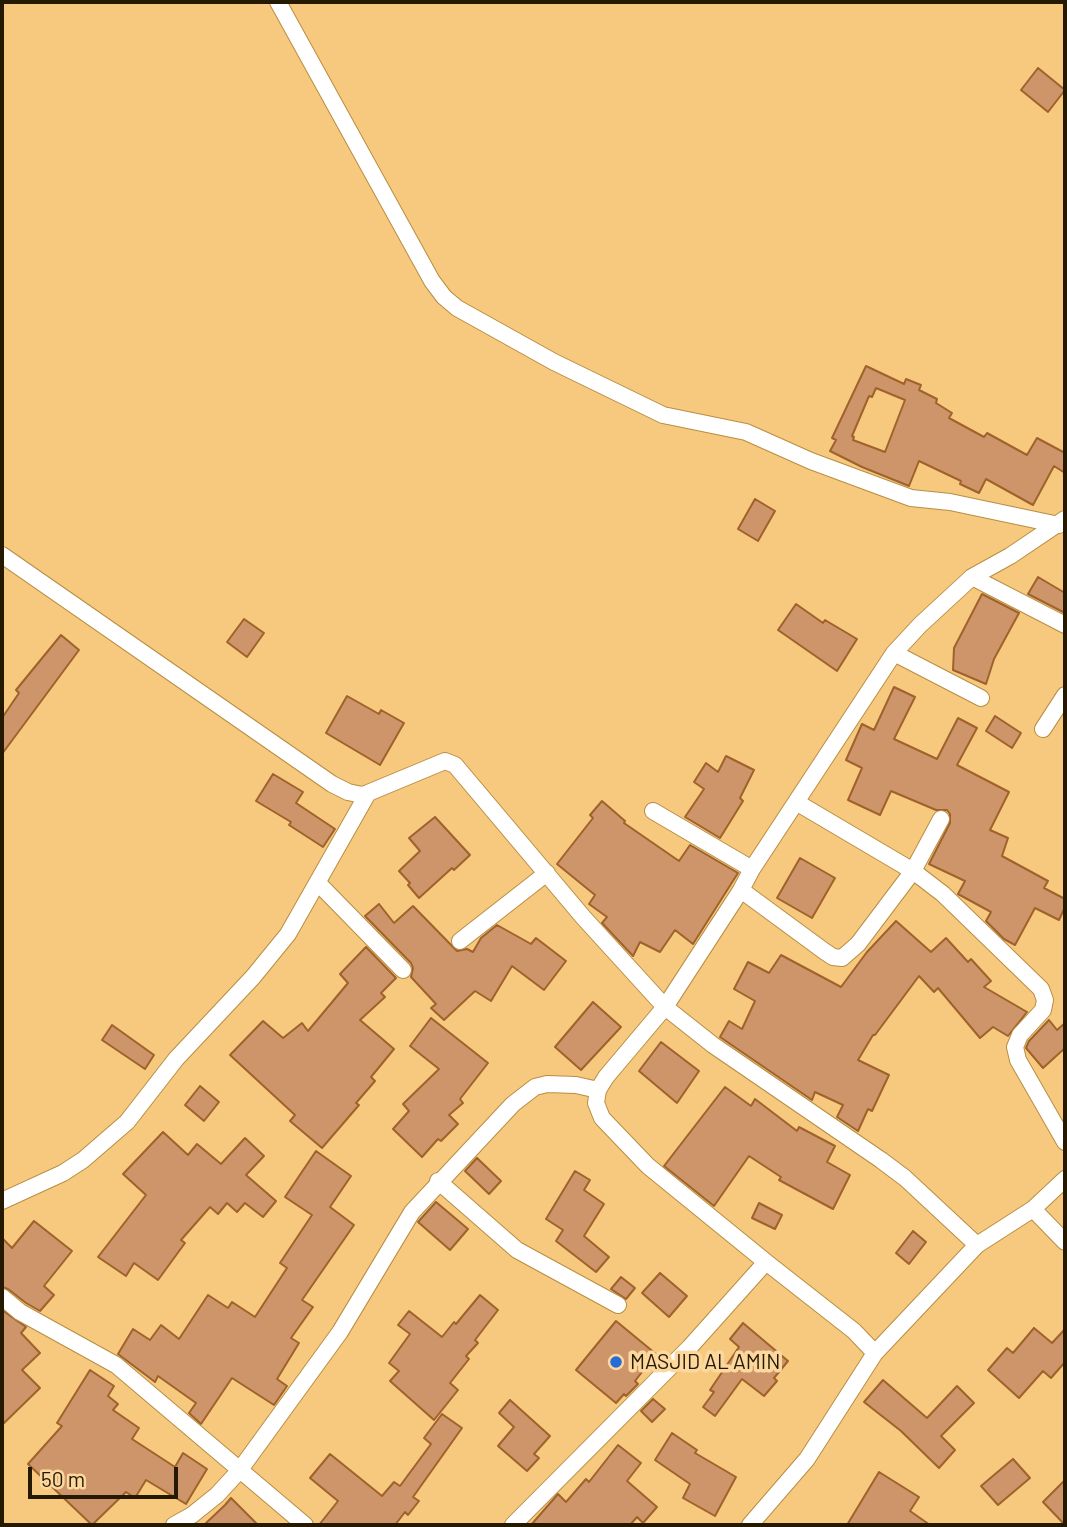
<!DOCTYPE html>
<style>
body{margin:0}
#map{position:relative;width:1067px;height:1527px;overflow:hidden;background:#f7c97e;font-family:Barlow,sans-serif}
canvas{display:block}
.frame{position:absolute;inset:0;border:4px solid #261902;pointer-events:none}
.scale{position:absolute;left:28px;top:1467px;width:150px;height:32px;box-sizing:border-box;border:4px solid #261902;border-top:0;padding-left:9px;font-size:21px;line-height:24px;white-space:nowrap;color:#261902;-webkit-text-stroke:5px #fdd89e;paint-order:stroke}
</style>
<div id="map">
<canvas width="1067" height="1527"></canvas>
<div class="frame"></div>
<div class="scale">50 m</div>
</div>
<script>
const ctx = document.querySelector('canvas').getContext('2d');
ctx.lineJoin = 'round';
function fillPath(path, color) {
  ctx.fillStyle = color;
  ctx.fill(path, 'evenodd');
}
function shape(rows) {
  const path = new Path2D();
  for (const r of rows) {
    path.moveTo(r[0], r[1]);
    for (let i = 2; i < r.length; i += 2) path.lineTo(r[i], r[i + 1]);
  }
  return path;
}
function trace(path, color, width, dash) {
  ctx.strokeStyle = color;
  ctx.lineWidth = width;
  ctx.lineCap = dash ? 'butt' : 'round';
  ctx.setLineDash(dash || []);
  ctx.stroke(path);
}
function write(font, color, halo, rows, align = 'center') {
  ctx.font = font + ' Barlow,sans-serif';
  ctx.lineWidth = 7;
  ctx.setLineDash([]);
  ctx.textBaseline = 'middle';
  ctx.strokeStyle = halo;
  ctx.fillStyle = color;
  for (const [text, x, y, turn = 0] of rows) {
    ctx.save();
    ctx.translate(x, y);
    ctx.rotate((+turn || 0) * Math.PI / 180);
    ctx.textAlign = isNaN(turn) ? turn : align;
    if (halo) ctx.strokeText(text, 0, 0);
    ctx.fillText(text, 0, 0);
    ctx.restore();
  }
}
const building = shape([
 [1038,68,1065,90,1048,112,1021,90,1038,68],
 [866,366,904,384,906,379,921,385,919,390,937,399,936,403,952,413,949,418,984,437,987,433,1027,455,1037,438,1065,453,1065,473,1054,466,1033,505,986,479,979,493,960,484,961,481,919,461,909,486,862,467,830,451,836,440,832,438,866,366],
 [876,388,905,400,885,452,853,440,854,437,852,436,869,396,872,397,876,388],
 [755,499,775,511,758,541,738,529,755,499],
 [1038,577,1065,593,1065,613,1028,594,1038,577],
 [982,594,1019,613,994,659,986,684,953,670,954,648,982,594],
 [796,604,823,623,825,620,857,639,837,671,778,630,796,604],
 [244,619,264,633,247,657,227,642,244,619],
 [61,635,79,650,2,754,2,718,19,693,16,690,61,635],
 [894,687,915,697,894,739,937,759,958,718,977,728,957,765,1009,792,990,830,1008,838,1002,856,1048,881,1044,888,1065,899,1065,907,1059,920,1035,908,1015,945,1004,939,986,921,991,912,958,894,965,881,929,864,950,823,950,814,947,810,936,810,891,791,880,815,848,800,862,768,846,760,862,724,874,730,894,687],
 [347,696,379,714,381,710,404,723,380,765,326,733,347,696],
 [995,716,1021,733,1012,748,986,731,995,716],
 [726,756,754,770,740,798,743,801,720,838,685,817,704,789,694,782,706,763,718,772,726,756],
 [273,774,303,792,296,803,335,829,323,847,289,825,291,822,256,801,273,774],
 [602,801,625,821,624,823,679,861,690,845,738,873,693,944,675,930,660,952,640,942,633,956,602,923,607,917,589,904,595,895,557,864,593,818,590,815,602,801],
 [435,817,470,855,454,870,452,868,419,898,408,885,410,883,399,871,420,851,409,838,435,817],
 [800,858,835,878,812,918,777,898,800,858],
 [379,904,394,923,413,906,457,951,467,949,473,952,481,938,497,925,531,944,536,938,566,961,544,990,512,966,491,1001,475,991,444,1020,431,1008,436,1004,411,977,413,968,411,963,365,916,379,904],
 [896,921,931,952,946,938,968,962,971,959,991,981,984,987,1027,1012,1008,1036,993,1027,980,1038,938,988,934,992,919,976,875,1035,873,1035,858,1060,889,1075,872,1111,868,1109,858,1131,837,1117,843,1105,815,1092,812,1100,720,1037,729,1021,742,1029,755,1001,734,989,748,962,769,973,781,955,841,987,867,952,896,921],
 [366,947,396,978,381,993,385,997,360,1020,394,1049,371,1077,375,1081,356,1103,359,1105,322,1148,290,1121,295,1115,230,1055,263,1021,283,1038,302,1023,308,1031,348,983,340,974,366,947],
 [593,1002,621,1027,581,1070,555,1047,593,1002],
 [431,1018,488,1063,460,1099,463,1103,449,1115,458,1124,441,1141,438,1139,422,1157,393,1129,409,1111,403,1104,439,1069,410,1046,431,1018],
 [1049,1020,1057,1030,1065,1023,1065,1048,1043,1068,1026,1048,1029,1041,1049,1020],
 [112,1025,154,1055,145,1069,102,1040,112,1025],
 [661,1042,699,1071,677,1103,639,1071,661,1042],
 [200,1086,219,1102,204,1121,185,1105,200,1086],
 [725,1087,751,1106,755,1099,797,1131,799,1127,835,1146,827,1162,850,1175,833,1209,779,1180,781,1177,749,1156,714,1206,664,1166,725,1087],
 [163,1132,188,1155,197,1144,221,1164,245,1138,264,1156,246,1175,276,1201,263,1217,245,1203,237,1212,227,1203,218,1214,210,1207,181,1240,185,1243,158,1280,134,1263,126,1276,98,1257,146,1195,123,1174,163,1132],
 [316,1151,351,1176,330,1207,354,1225,302,1300,313,1307,291,1338,299,1343,277,1379,287,1386,274,1405,232,1378,201,1424,189,1413,196,1403,158,1376,155,1382,118,1354,133,1329,150,1340,161,1325,179,1339,208,1295,228,1308,232,1302,255,1317,287,1268,280,1263,312,1215,285,1197,316,1151],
 [477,1158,501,1181,489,1194,465,1171,477,1158],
 [575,1171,590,1180,584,1190,604,1204,584,1236,609,1257,596,1272,556,1241,563,1230,546,1219,575,1171],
 [436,1202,468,1229,450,1250,418,1222,436,1202],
 [759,1203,782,1215,775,1229,752,1218,759,1203],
 [34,1221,72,1251,44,1286,54,1295,40,1311,26,1303,8,1289,2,1287,2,1238,12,1248,34,1221],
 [913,1231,926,1242,909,1264,896,1253,913,1231],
 [660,1273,687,1296,669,1317,642,1293,660,1273],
 [621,1277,635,1288,626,1299,611,1289,621,1277],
 [480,1295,498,1310,475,1340,478,1343,466,1356,469,1359,450,1383,458,1390,434,1420,390,1381,399,1371,389,1363,410,1334,398,1325,409,1311,442,1337,454,1322,456,1324,480,1295],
 [2,1310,26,1327,21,1333,40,1353,22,1370,40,1388,2,1425,2,1310],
 [616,1321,656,1354,635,1381,638,1384,626,1396,624,1394,616,1403,576,1370,616,1321],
 [743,1323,788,1361,774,1378,777,1381,764,1396,742,1379,715,1416,703,1407,714,1392,710,1390,739,1347,730,1339,743,1323],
 [1034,1328,1052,1343,1065,1329,1065,1362,1051,1378,1043,1371,1019,1398,988,1370,1007,1348,1013,1353,1034,1328],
 [90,1370,114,1386,108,1396,118,1404,113,1410,139,1428,132,1439,175,1467,183,1453,207,1469,186,1504,146,1480,135,1498,126,1492,92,1525,28,1464,62,1426,57,1423,90,1370],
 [883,1380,927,1418,957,1386,974,1403,941,1436,955,1450,939,1468,901,1431,864,1402,883,1380],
 [653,1399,665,1409,652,1422,641,1411,653,1399],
 [510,1400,550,1436,534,1454,539,1458,527,1471,498,1446,514,1427,499,1413,510,1400],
 [442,1414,462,1428,413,1497,419,1501,408,1515,405,1512,395,1525,319,1525,338,1501,310,1478,330,1454,382,1496,394,1482,400,1486,431,1444,424,1438,442,1414],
 [672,1433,697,1450,695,1453,736,1477,715,1516,683,1498,690,1484,655,1460,672,1433],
 [618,1445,641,1463,627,1481,657,1507,643,1523,637,1517,630,1525,531,1525,558,1494,566,1502,586,1479,589,1482,618,1445],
 [1013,1459,1030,1478,998,1505,981,1486,1013,1459],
 [879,1472,919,1497,910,1511,930,1525,847,1525,879,1472],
 [1065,1480,1065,1525,1043,1502,1065,1480],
 [231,1498,258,1525,204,1525,225,1505,231,1498]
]);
const minor = shape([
 [278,2,432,281,444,297,457,308,554,362,663,415,746,432,811,461,911,498,950,502,1059,525],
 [2,555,332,784,348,792,362,795,368,793,445,761,455,765,583,917,665,1007,713,1045,881,1160,905,1178,977,1245,1033,1209,1065,1242],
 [972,577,1065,625],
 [894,653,981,698],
 [1043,729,1065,695],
 [796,802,913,871,941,819],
 [653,811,752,869],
 [318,883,403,970],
 [741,890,824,951,833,957,842,958,858,944,913,871,943,894,1041,989,1045,1000,1043,1010,1020,1035,1015,1047,1018,1060,1065,1142],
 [460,941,547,873],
 [438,1181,517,1250,618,1305],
 [2,1201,63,1173,83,1160,127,1122,176,1059,253,977,288,934,368,793],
 [1033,1209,1065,1179],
 [2,1297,20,1312,116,1365,305,1525],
 [875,1353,977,1245],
 [174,1525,192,1515,217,1495,239,1471,340,1332,412,1212,513,1104,535,1087,547,1084,576,1085,598,1090],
 [513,1525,689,1348,766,1262,648,1166,602,1118,596,1103,598,1090,606,1077,665,1007,741,890,752,869,894,653,920,625,972,577,1010,556,1065,519],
 [750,1525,807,1459,875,1353,854,1331,766,1262]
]);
const markers = [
 [616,1362,7,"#266cd8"]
];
const poiNames = [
 ["MASJID AL AMIN",630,1362]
];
fillPath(building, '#cd9569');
trace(building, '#a0622b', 2);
trace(minor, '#b88e42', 18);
trace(minor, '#fff', 16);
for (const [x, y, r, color] of markers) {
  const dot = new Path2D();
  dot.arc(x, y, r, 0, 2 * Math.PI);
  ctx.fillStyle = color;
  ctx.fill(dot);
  trace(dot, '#fdd89e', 2.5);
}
write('21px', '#261902', '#fdd89e', poiNames, 'left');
</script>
